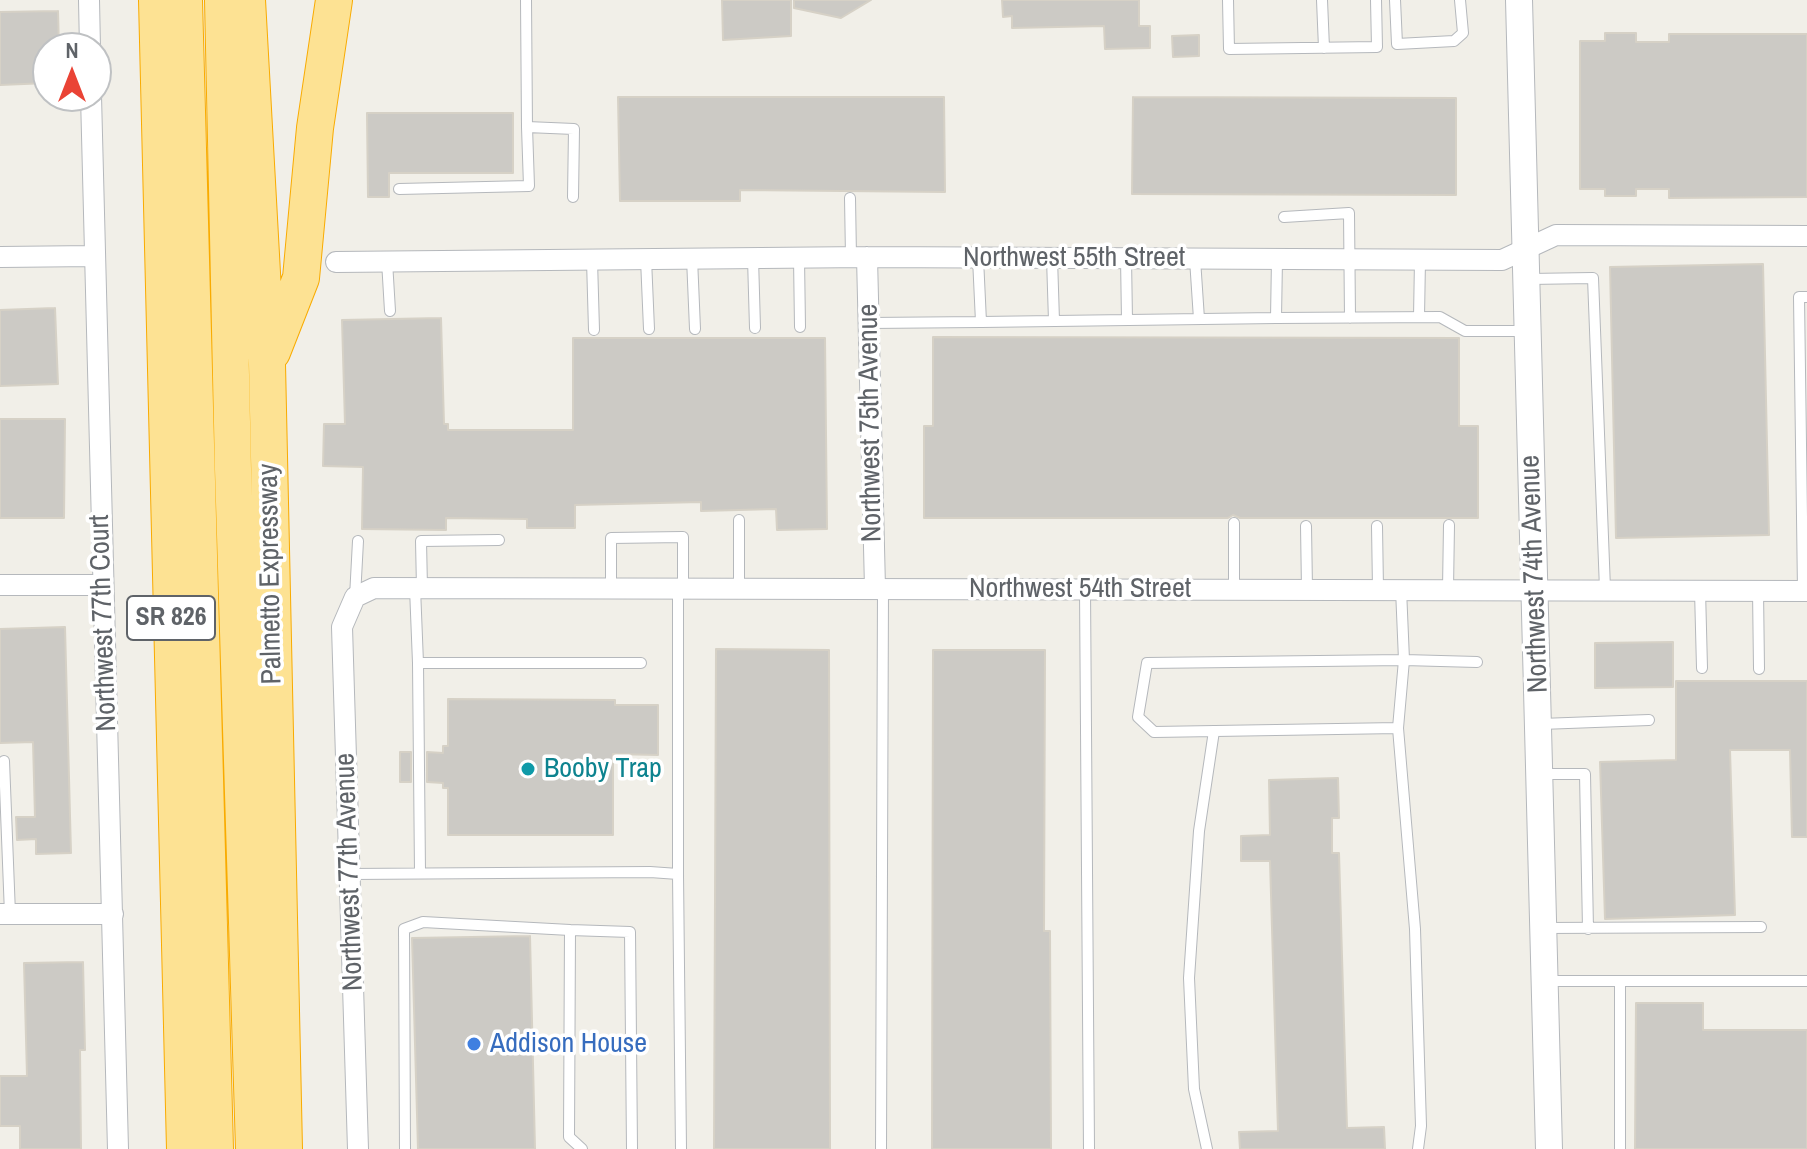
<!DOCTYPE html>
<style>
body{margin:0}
#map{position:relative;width:1807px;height:1149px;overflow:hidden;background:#f1efe8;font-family:"Archivo Narrow",sans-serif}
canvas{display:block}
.north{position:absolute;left:32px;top:32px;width:80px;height:80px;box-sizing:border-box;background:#fff;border:2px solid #bfc1c3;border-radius:50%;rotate:0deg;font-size:22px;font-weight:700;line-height:32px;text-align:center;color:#5f6368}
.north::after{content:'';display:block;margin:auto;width:28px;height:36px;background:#ea4335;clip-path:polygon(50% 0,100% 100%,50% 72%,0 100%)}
</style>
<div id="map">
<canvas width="1807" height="1149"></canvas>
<div class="north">N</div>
</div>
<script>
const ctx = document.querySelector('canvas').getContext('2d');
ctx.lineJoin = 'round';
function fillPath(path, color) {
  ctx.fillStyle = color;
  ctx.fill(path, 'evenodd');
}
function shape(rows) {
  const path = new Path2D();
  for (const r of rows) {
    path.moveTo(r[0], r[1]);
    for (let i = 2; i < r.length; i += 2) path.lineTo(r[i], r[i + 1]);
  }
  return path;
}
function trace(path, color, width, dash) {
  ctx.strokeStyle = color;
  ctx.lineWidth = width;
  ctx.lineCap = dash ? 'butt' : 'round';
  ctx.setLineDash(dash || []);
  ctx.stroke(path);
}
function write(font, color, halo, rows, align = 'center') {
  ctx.font = font + ' "Archivo Narrow",sans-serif';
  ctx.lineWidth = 7;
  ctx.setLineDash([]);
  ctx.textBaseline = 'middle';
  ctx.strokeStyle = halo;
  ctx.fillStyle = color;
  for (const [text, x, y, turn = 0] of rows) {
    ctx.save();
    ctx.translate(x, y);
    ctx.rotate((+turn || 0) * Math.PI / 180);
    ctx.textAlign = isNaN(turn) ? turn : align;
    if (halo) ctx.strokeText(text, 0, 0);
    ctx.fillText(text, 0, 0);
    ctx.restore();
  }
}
const building = shape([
 [722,0,791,0,791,36,723,40,722,0],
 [794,0,871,0,841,18,794,8,794,0],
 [1002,0,1139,0,1139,26,1150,26,1150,48,1105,49,1104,26,1012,28,1012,16,1003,17,1002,0],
 [58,11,59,48,48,48,48,83,0,85,0,12,58,11],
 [1605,33,1636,33,1636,42,1669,42,1669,34,1807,34,1807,197,1669,198,1669,189,1636,189,1636,196,1605,196,1605,189,1580,189,1580,41,1605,41,1605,33],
 [1199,35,1199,56,1173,57,1172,36,1199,35],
 [618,97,944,97,945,192,740,190,740,201,620,201,618,97],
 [1133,97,1456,98,1456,195,1132,194,1133,97],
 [367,113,513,113,513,173,389,173,389,197,368,197,367,113],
 [1763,264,1769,535,1616,538,1610,267,1763,264],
 [55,308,58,384,0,386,0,310,55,308],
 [441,318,444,424,448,424,448,430,573,430,573,338,825,338,827,529,777,530,776,509,701,511,701,502,575,505,575,528,527,528,527,519,446,518,446,530,362,529,363,467,323,466,324,424,345,424,342,320,441,318],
 [933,337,1459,338,1459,426,1478,426,1478,518,1240,518,1233,515,1228,518,924,518,924,426,933,426,933,337],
 [0,419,65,419,64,518,0,518,0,419],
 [65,627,71,853,36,854,36,839,17,840,16,817,35,817,33,742,0,743,0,629,65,627],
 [1673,642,1673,687,1595,688,1595,643,1673,642],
 [716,649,829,650,830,1149,714,1149,716,649],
 [933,650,1045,650,1044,931,1050,931,1051,1149,932,1149,933,650],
 [1676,681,1807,681,1807,837,1792,837,1790,750,1730,750,1735,915,1605,919,1600,762,1676,760,1676,681],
 [448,699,615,700,615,705,658,705,658,755,613,754,613,835,448,835,448,788,443,788,443,783,427,782,427,752,443,753,443,746,448,746,448,699],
 [400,752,411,752,411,782,400,782,400,752],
 [1338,778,1339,818,1332,818,1332,853,1339,853,1347,1128,1384,1127,1385,1149,1240,1149,1239,1132,1278,1131,1270,861,1241,861,1241,836,1270,835,1269,780,1338,778],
 [530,936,535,1149,418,1149,412,938,530,936],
 [83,962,85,1050,80,1050,81,1149,20,1149,20,1126,0,1126,0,1076,27,1076,24,963,83,962],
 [1636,1003,1703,1003,1703,1030,1807,1030,1807,1149,1635,1149,1636,1003]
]);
const service = shape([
 [526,0,527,127,574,129,573,197],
 [1228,0,1229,49,1377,47,1376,0],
 [1322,0,1324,48],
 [1395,0,1397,44,1454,41,1463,33,1460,0],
 [399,189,529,186,527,127],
 [850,198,851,257],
 [1284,217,1349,213,1350,318],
 [692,258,695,329],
 [753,258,755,328],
 [799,258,800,327],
 [1052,258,1054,321],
 [1126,258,1127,320],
 [646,259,649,329],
 [1195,259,1199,319],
 [592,260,594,330],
 [387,261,390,311],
 [1529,279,1593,278,1605,589],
 [1419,317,1420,260],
 [1276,318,1440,317,1465,331,1527,331],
 [981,322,1276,318,1277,259],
 [869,323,981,322,978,258],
 [739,520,739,588],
 [1234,523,1234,589],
 [1306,526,1307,589],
 [1377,526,1378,589],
 [415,588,418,663],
 [422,588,421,541,499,540],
 [611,588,611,538,683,537,683,588],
 [1085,589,1089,1149],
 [1401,589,1404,660,1477,662],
 [1448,589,1449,525],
 [1700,590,1702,668],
 [1758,590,1759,669],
 [1803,591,1799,297,1807,297],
 [355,597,358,541],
 [1404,660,1398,728,1154,732,1138,717,1147,663,1404,660],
 [1541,724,1649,720],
 [1398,728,1415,929,1421,1126,1418,1149],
 [4,761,10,914],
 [1542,774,1585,774,1588,929],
 [420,873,418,663,641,663],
 [350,874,650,872,678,874,678,589],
 [678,874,681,1149],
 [1544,928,1761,927],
 [570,930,630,932,632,1149],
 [1546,981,1807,981],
 [405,1149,404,929,423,922,570,930,569,1137,582,1149],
 [881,1149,883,588],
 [1207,1149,1194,1089,1189,978,1199,831,1214,731],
 [1620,1149,1620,981]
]);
const minor = shape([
 [89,0,90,48],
 [91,96,118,1149],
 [0,257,94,256],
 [867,257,875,588],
 [336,262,867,257,1502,260,1556,235,1807,236],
 [0,585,103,585],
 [0,914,113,914],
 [358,1149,342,627,355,597,374,588,1807,591]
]);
const tertiary = shape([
 [1519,0,1549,1149]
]);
const motorway = shape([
 [157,0,185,1149],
 [184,0,215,1149],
 [223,0,233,469,254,1149],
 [247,0,267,364,284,1149],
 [272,352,301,278,315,128,334,0]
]);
const markers = [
 [528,769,8,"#0f9aa8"],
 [474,1044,8,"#3f7fe0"]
];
const shields = [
 [171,618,88]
];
const shieldNames = [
 ["SR 826",171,618]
];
const streetNames = [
 ["Northwest 55th Street",1074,258],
 ["Northwest 75th Avenue",871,423,-91],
 ["Palmetto Expressway",271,574,-91],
 ["Northwest 74th Avenue",1535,574,-92],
 ["Northwest 54th Street",1080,589],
 ["Northwest 77th Court",104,623,-92],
 ["Northwest 77th Avenue",350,872,-92]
];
const cultureNames = [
 ["Booby Trap",544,769]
];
const shopNames = [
 ["Addison House",490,1044]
];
fillPath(building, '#cccac5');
trace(building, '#d6d1c6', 2);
trace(service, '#b5b8bc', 12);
trace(minor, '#b5b8bc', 22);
trace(tertiary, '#b5b8bc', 28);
trace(motorway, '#f9ab00', 38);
trace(service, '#fff', 10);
trace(minor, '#fff', 20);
trace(tertiary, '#fff', 26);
trace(motorway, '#fde293', 36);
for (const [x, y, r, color] of markers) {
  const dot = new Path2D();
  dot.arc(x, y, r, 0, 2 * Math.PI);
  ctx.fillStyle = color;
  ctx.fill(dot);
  trace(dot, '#fff', 3);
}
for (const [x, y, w] of shields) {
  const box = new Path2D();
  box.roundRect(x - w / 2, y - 22, w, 44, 6);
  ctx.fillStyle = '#fff';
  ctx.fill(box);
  trace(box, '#5f6368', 2);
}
write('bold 26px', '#5f6368', null, shieldNames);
write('28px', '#5f6368', '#fff', streetNames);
write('28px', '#0d838f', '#fff', cultureNames, 'left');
write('28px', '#366cbe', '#fff', shopNames, 'left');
</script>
